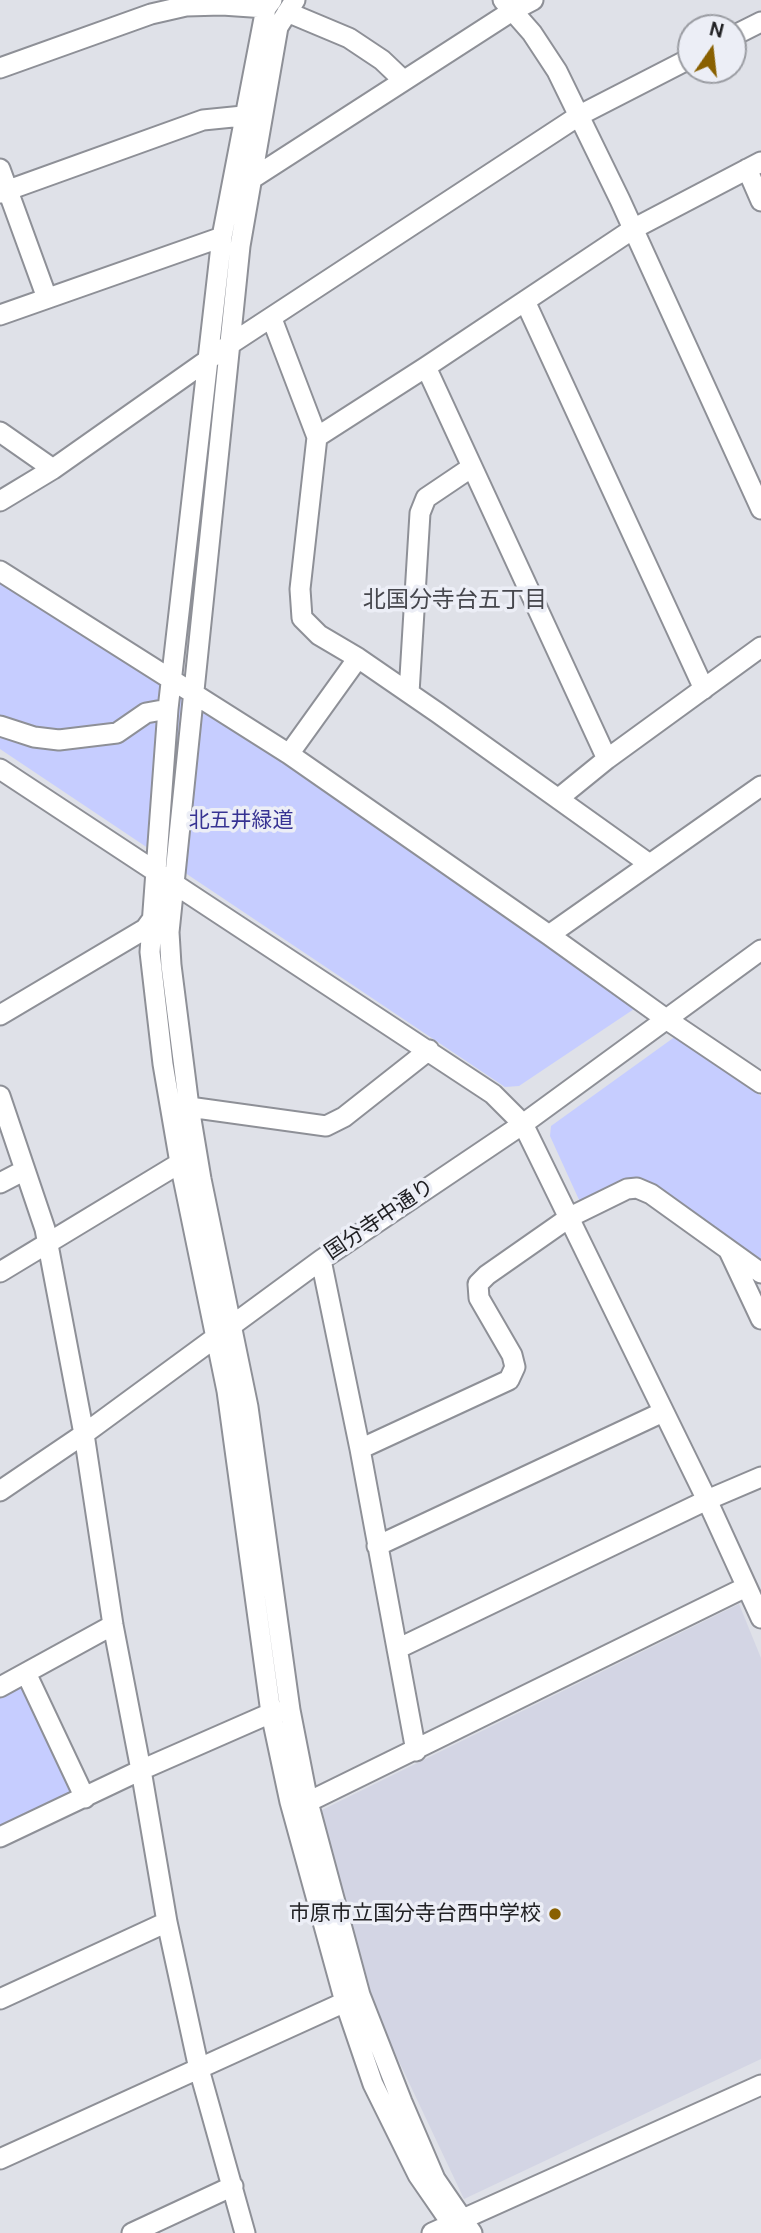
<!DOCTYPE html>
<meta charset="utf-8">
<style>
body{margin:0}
#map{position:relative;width:761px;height:2233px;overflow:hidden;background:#dfe1e8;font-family:"DM Sans",sans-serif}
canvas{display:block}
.north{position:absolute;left:677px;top:14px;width:70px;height:70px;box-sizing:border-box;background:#eceef6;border:2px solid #9a9ca2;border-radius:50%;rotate:14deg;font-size:19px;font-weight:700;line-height:28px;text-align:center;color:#202023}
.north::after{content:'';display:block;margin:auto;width:24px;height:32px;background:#896000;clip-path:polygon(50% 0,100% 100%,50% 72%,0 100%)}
</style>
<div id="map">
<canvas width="761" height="2233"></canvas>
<div class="north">N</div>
</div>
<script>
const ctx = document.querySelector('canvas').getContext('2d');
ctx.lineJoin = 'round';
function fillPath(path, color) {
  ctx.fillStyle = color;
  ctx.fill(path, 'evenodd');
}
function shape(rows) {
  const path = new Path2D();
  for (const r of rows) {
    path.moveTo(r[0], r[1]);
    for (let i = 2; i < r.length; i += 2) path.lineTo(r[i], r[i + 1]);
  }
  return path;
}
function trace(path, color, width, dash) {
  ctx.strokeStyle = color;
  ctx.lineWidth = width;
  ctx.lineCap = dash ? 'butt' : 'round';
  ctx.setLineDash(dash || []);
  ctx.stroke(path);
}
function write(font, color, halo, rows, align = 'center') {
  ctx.font = font + ' "DM Sans","Noto Sans JP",sans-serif';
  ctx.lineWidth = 7;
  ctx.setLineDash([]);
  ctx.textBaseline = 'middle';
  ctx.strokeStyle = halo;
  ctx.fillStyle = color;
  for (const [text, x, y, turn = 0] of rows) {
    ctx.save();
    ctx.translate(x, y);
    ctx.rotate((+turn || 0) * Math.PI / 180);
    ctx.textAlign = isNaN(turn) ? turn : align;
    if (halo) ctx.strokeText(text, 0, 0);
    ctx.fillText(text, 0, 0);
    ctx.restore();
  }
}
const built = shape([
 [739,1604,761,1658,761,2059,464,2199,378,2017,320,1811]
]);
const green = shape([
 [0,580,287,762,637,1007,519,1086,505,1087,0,749],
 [676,1036,761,1096,761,1263,636,1177,580,1202,550,1136,551,1126],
 [20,1685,27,1687,73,1795,0,1829,0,1696]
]);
const minor = shape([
 [272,0,266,8,222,237,168,709,150,952,163,1064,180,1163,227,1391,271,1713,290,1802,345,2002,373,2084,418,2175,458,2233],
 [295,0,278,27,240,246,169,932,171,965,189,1107,201,1179,248,1407,290,1710,308,1802,360,1995,402,2102,435,2179,472,2233],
 [503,0,532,33,557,71,620,200,761,509],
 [287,12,349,38,382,60,403,80],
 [733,36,761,22],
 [0,68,151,14,186,6,222,5,266,8],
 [0,169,47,298],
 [747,169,761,201],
 [253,178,512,11,533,0],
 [0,193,203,120,243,116,255,117],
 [525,301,704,689],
 [0,315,222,237],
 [272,319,317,437,300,589,302,618,319,635,358,658,438,713,648,863],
 [426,367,607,759],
 [0,432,53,469],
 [317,437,426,367,633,229,761,162],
 [0,501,53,469,229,345,580,115,691,58],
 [0,571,289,754,549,935,666,1019,761,1083],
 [409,693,420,513,426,498,472,467],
 [0,726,34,737,59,740,117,733,146,713,168,709],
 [289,754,358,658],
 [0,769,493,1094,523,1124,707,1500,761,1618],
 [559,798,607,759,761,647],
 [549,935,761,786],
 [0,1015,145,929,153,918],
 [0,1096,45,1229,84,1434,113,1625,141,1770,167,1922,199,2069,245,2233],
 [189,1107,326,1126,344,1117,429,1050],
 [0,1183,25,1170],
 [729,1251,761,1319],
 [321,1260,360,1449,416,1751],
 [0,1272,180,1163],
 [360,1449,509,1380,515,1367,512,1355,479,1298,478,1284,487,1275,570,1217,627,1189,637,1188,651,1194,761,1273],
 [0,1491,84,1434,321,1260,523,1124,761,950],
 [377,1546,663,1412],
 [397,1649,707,1500,761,1477],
 [26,1673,85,1798],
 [0,1687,113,1625],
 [308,1802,746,1587],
 [0,1837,141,1770,271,1713,283,1711],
 [0,1999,167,1922],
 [0,2159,356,1997],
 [132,2233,233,2186],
 [432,2233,761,2085]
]);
const markers = [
 [555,1914,7,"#896000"]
];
const parkNames = [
 ["北五井緑道",241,821]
];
const streetNames = [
 ["国分寺中通り",380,1220,-34]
];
const poiNames = [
 ["市原市立国分寺台西中学校",541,1914]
];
const neighbourhoodNames = [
 ["北国分寺台五丁目",455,601]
];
fillPath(built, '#d3d5e4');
fillPath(green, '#c6cdff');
trace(minor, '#8e9097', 23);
trace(minor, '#fff', 19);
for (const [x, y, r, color] of markers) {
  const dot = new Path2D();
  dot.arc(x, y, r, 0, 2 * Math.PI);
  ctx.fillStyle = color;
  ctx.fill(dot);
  trace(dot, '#eceef6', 2.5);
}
write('21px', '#373393', '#eceef6', parkNames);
write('21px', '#202023', '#eceef6', streetNames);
write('21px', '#202023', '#eceef6', poiNames, 'right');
write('23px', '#46474d', '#eceef6', neighbourhoodNames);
</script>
